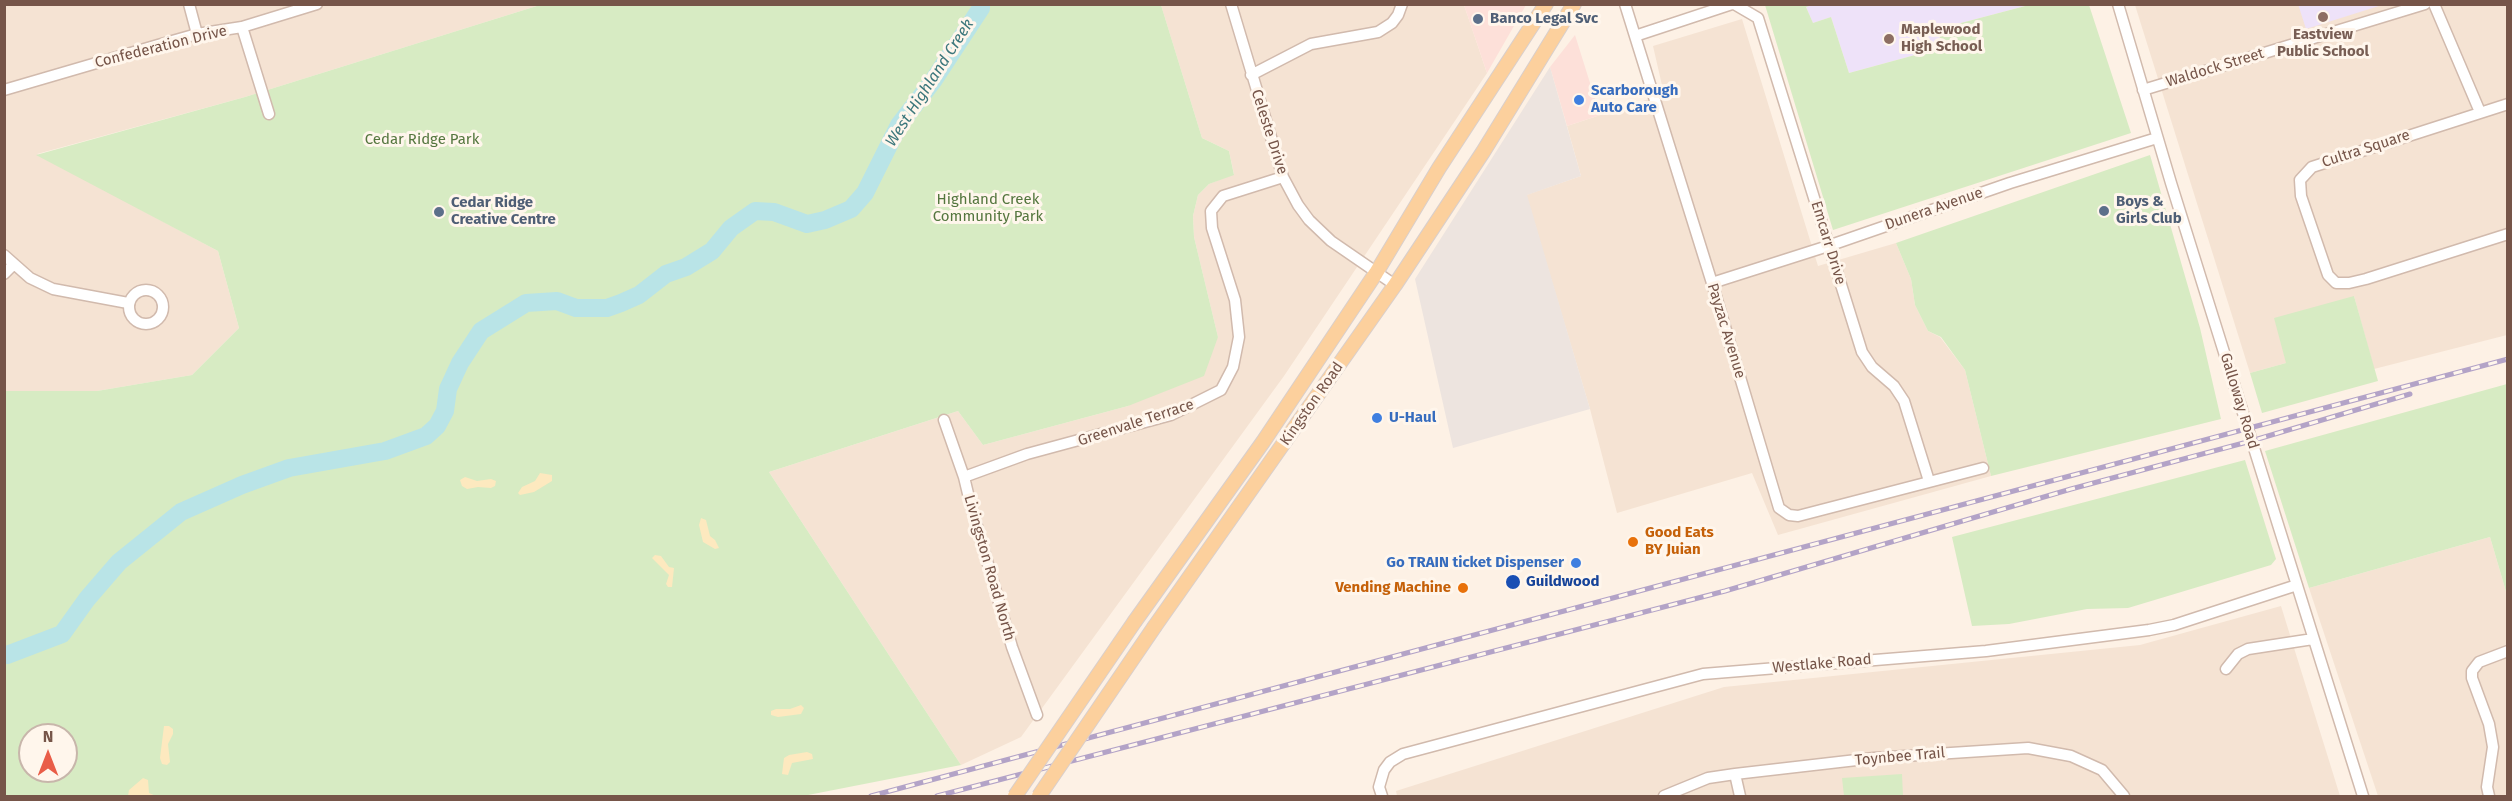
<!DOCTYPE html>
<style>
body{margin:0}
#map{position:relative;width:2512px;height:801px;overflow:hidden;background:#fdf1e5;font-family:"Fira Sans",sans-serif}
canvas{display:block}
.frame{position:absolute;inset:0;border:6px solid #765549;pointer-events:none}
.north{position:absolute;left:18px;top:723px;width:60px;height:60px;box-sizing:border-box;background:#fff6ec;border:2px solid #c8b6ab;border-radius:50%;rotate:0deg;font-size:16px;font-weight:700;line-height:24px;text-align:center;color:#765549}
.north::after{content:'';display:block;margin:auto;width:21px;height:27px;background:#e95d48;clip-path:polygon(50% 0,100% 100%,50% 72%,0 100%)}
</style>
<div id="map">
<canvas width="2512" height="801"></canvas>
<div class="frame"></div>
<div class="north">N</div>
</div>
<script>
const ctx = document.querySelector('canvas').getContext('2d');
ctx.lineJoin = 'round';
function fillPath(path, color) {
  ctx.fillStyle = color;
  ctx.fill(path, 'evenodd');
}
function shape(rows) {
  const path = new Path2D();
  for (const r of rows) {
    if (r.length === 3) {
      path.moveTo(r[0] + r[2], r[1]);
      path.arc(r[0], r[1], r[2], 0, 2 * Math.PI);
      continue;
    }
    path.moveTo(r[0], r[1]);
    for (let i = 2; i < r.length; i += 2) path.lineTo(r[i], r[i + 1]);
  }
  return path;
}
function trace(path, color, width, dash) {
  ctx.strokeStyle = color;
  ctx.lineWidth = width;
  ctx.lineCap = dash ? 'butt' : 'round';
  ctx.setLineDash(dash || []);
  ctx.stroke(path);
}
function write(font, color, halo, rows, align = 'center') {
  ctx.font = font + ' "Fira Sans",sans-serif';
  ctx.lineWidth = 6;
  ctx.setLineDash([]);
  ctx.textBaseline = 'middle';
  ctx.strokeStyle = halo;
  ctx.fillStyle = color;
  for (const [text, x, y, turn = 0] of rows) {
    ctx.save();
    ctx.translate(x, y);
    ctx.rotate((+turn || 0) * Math.PI / 180);
    ctx.textAlign = isNaN(turn) ? turn : align;
    if (halo) ctx.strokeText(text, 0, 0);
    ctx.fillText(text, 0, 0);
    ctx.restore();
  }
}
const residential = shape([
 [5,5,540,5,245,97,37,154,218,251,239,328,192,375,97,391,5,391],
 [1161,5,1464,5,1487,73,1284,376,1021,737,961,765,769,472,958,411,983,445,1128,406,1218,337,1194,237,1193,216,1198,195,1209,184,1234,174,1229,151,1202,138],
 [2135,5,2507,5,2507,335,2374,369,2354,296,2286,363,2250,373],
 [1742,19,1818,266,1896,243,1911,279,1915,305,1928,331,1940,337,1965,370,1991,476,1778,535,1752,473,1617,513,1590,409,1526,195,1581,176,1567,126,1664,94,1653,46],
 [2490,537,2507,595,2507,796,2378,796,2309,588],
 [2281,606,2340,796,1397,796,1396,791,1724,687,2140,645]
]);
const commercial = shape([
 [1464,5,1526,5,1487,73],
 [1575,35,1600,115,1567,126,1550,67]
]);
const industrial = shape([
 [1550,67,1581,176,1527,195,1590,409,1453,448,1415,279]
]);
const education = shape([
 [1812,4,2029,5,1942,28,1937,49,1849,73,1831,17,1813,23,1806,7],
 [2298,4,2382,4,2382,5,2306,29]
]);
const green = shape([
 [540,5,1161,5,1202,138,1229,151,1234,175,1209,184,1198,195,1193,216,1194,237,1218,337,1204,376,1128,406,983,445,958,411,769,472,961,765,803,796,5,796,5,391,97,391,192,375,239,328,218,251,36,155,245,97],
 [30,735,66,735,66,771,30,771],
 [1765,5,1812,5,1806,7,1813,23,1831,17,1849,73,1937,49,1942,28,2029,5,2089,5,2131,133,1833,230],
 [2150,155,2200,328,2221,419,1991,476,1965,370,1941,337,1928,331,1915,305,1911,279,1896,243],
 [2354,296,2378,381,2262,413,2250,373,2286,363,2274,318],
 [2507,384,2507,595,2490,537,2309,588,2265,451],
 [2245,460,2276,559,2271,565,2128,608,2087,609,2009,624,1972,626,1952,537],
 [1902,774,1903,796,1844,796,1842,778]
]);
const sand = shape([
 [540,473,552,475,552,481,534,492,520,495,518,493,522,487,535,481],
 [465,477,477,481,491,479,496,481,495,486,491,488,478,487,467,489,462,486,460,480],
 [701,518,706,520,710,536,715,540,719,548,715,549,703,542,699,525],
 [655,555,661,556,669,567,674,568,672,587,668,587,666,584,669,575,652,558],
 [801,705,804,708,801,714,778,717,771,715,771,711,776,709,790,709],
 [164,726,169,726,173,729,173,734,168,744,170,762,167,765,162,764,160,758],
 [807,752,812,754,813,759,792,763,788,775,782,774,784,758,789,755],
 [143,778,148,780,149,793,156,796,128,796,129,790]
]);
const river = shape([
 [4,654,7,655,62,634,87,599,119,562,181,512,242,485,289,468,385,451,426,436,437,426,445,411,448,389,460,363,481,331,526,303,557,301,576,308,607,308,621,303,639,295,666,274,686,267,712,251,731,228,755,211,774,212,807,224,825,220,851,209,865,193,899,125,933,81,981,8,981,4]
]);
const minor = shape([
 [189,4,197,34],
 [1231,4,1283,177,1298,205,1309,220,1331,241,1395,285],
 [1625,4,1712,283,1779,508,1789,515,1798,516,1983,468],
 [1734,4,1758,18,1862,352,1872,367,1894,386,1904,401,1929,481],
 [2118,4,2171,183,2363,796],
 [2434,4,2480,112],
 [242,27,269,114],
 [1635,36,1732,4],
 [1251,75,1311,44,1378,32,1392,23,1398,15,1402,4],
 [4,90,158,45,197,34,242,27,317,4],
 [2143,90,2425,4],
 [2508,104,2312,167,2300,180,2301,196,2328,275,2336,283,2349,283,2366,279,2508,234],
 [4,255,30,278,53,289,128,303],
 [4,274,14,264],
 [1712,283,1828,246,2010,183,2157,138],
 [146,307,17],
 [944,420,964,477,970,502,1012,647,1037,715],
 [964,477,1027,454,1171,415,1221,390,1233,367,1239,337,1235,300,1212,228,1211,211,1223,196,1283,177],
 [2226,669,2238,654,2248,649,2313,639],
 [1735,774,1740,796],
 [1382,796,1379,787,1384,770,1390,762,1403,754,1703,674,1986,651,2149,630,2174,625,2297,585],
 [1664,796,1708,778,1735,774,1874,758,2028,748,2071,756,2102,770,2124,796],
 [2489,796,2487,787,2493,747,2489,724,2472,678,2472,671,2479,662,2508,651]
]);
const major = shape([
 [1135,621,1263,442,1376,273,1439,168,1546,4],
 [1155,626,1395,285,1483,152,1574,4]
]);
const rail = shape([
 [871,796,2508,359],
 [937,796,1725,591,2071,489,2251,441,2410,394]
]);
const majorBridge = shape([
 [1015,796,1135,621],
 [1039,796,1155,626]
]);
const markers = [
 [2323,17,6,"#8d6e63"],
 [1478,19,6,"#5c6f8a"],
 [1889,39,6,"#8d6e63"],
 [1579,100,6,"#3f7fe0"],
 [2104,211,6,"#5c6f8a"],
 [439,212,6,"#5c6f8a"],
 [1377,418,6,"#3f7fe0"],
 [1633,542,6,"#e8710a"],
 [1576,563,6,"#3f7fe0"],
 [1513,582,8,"#1a4fb4"],
 [1463,588,6,"#e8710a"]
];
const serviceNames = [
 ["Banco Legal Svc",1490,19],
 ["Boys &",2116,202],
 ["Girls Club",2116,219],
 ["Cedar Ridge",451,203],
 ["Creative Centre",451,220]
];
const educationNames = [
 ["Maplewood",1901,30],
 ["High School",1901,47],
 ["Eastview",2323,35,"center"],
 ["Public School",2323,52,"center"]
];
const streetNames = [
 ["Confederation Drive",161,47,-14],
 ["Waldock Street",2215,68,-17],
 ["Celeste Drive",1269,132,72],
 ["Cultra Square",2366,149,-18],
 ["Dunera Avenue",1934,209,-19],
 ["Emcarr Drive",1828,243,73],
 ["Payzac Avenue",1726,331,73],
 ["Galloway Road",2239,401,73],
 ["Kingston Road",1312,404,-55],
 ["Greenvale Terrace",1136,423,-18],
 ["Livingston Road North",989,568,74],
 ["Westlake Road",1822,664,-5],
 ["Toynbee Trail",1900,757,-5]
];
const shopNames = [
 ["Scarborough",1591,91],
 ["Auto Care",1591,108],
 ["U-Haul",1389,418],
 ["Go TRAIN ticket Dispenser",1564,563,"right"]
];
const parkNames = [
 ["Cedar Ridge Park",422,140],
 ["Highland Creek",988,200],
 ["Community Park",988,217]
];
const foodNames = [
 ["Good Eats",1645,533],
 ["BY Juian",1645,550],
 ["Vending Machine",1451,588,"right"]
];
const transitNames = [
 ["Guildwood",1526,582]
];
const waterNames = [
 ["West Highland Creek",930,83,-57]
];
fillPath(residential, '#f5e3d3');
fillPath(commercial, '#fde0d9');
fillPath(industrial, '#ede4df');
fillPath(education, '#eee2f9');
fillPath(green, '#d7ebc3');
fillPath(sand, '#fde9bf');
trace(river, '#b9e4e7', 18);
trace(minor, '#d1baad', 13);
trace(major, '#d9cfcc', 16);
trace(minor, '#fff', 10);
trace(major, '#fcd09d', 14);
trace(rail, '#b3a3c7', 5);
trace(rail, '#fff6ec', 3, [9]);
trace(majorBridge, '#d9cfcc', 16, []);
trace(majorBridge, '#fcd09d', 14);
for (const [x, y, r, color] of markers) {
  const dot = new Path2D();
  dot.arc(x, y, r, 0, 2 * Math.PI);
  ctx.fillStyle = color;
  ctx.fill(dot);
  trace(dot, '#fff6ec', 2);
}
write('bold 15px', '#4e5e75', '#fff6ec', serviceNames, 'left');
write('bold 15px', '#785e54', '#fff6ec', educationNames, 'left');
write('15px', '#765549', '#fff6ec', streetNames);
write('bold 15px', '#366cbe', '#fff6ec', shopNames, 'left');
write('15px', '#54763e', '#fff6ec', parkNames);
write('bold 15px', '#c56008', '#fff6ec', foodNames, 'left');
write('bold 15px', '#164399', '#fff6ec', transitNames, 'left');
write('italic 16px', '#3c777c', '#fff6ec', waterNames);
</script>
